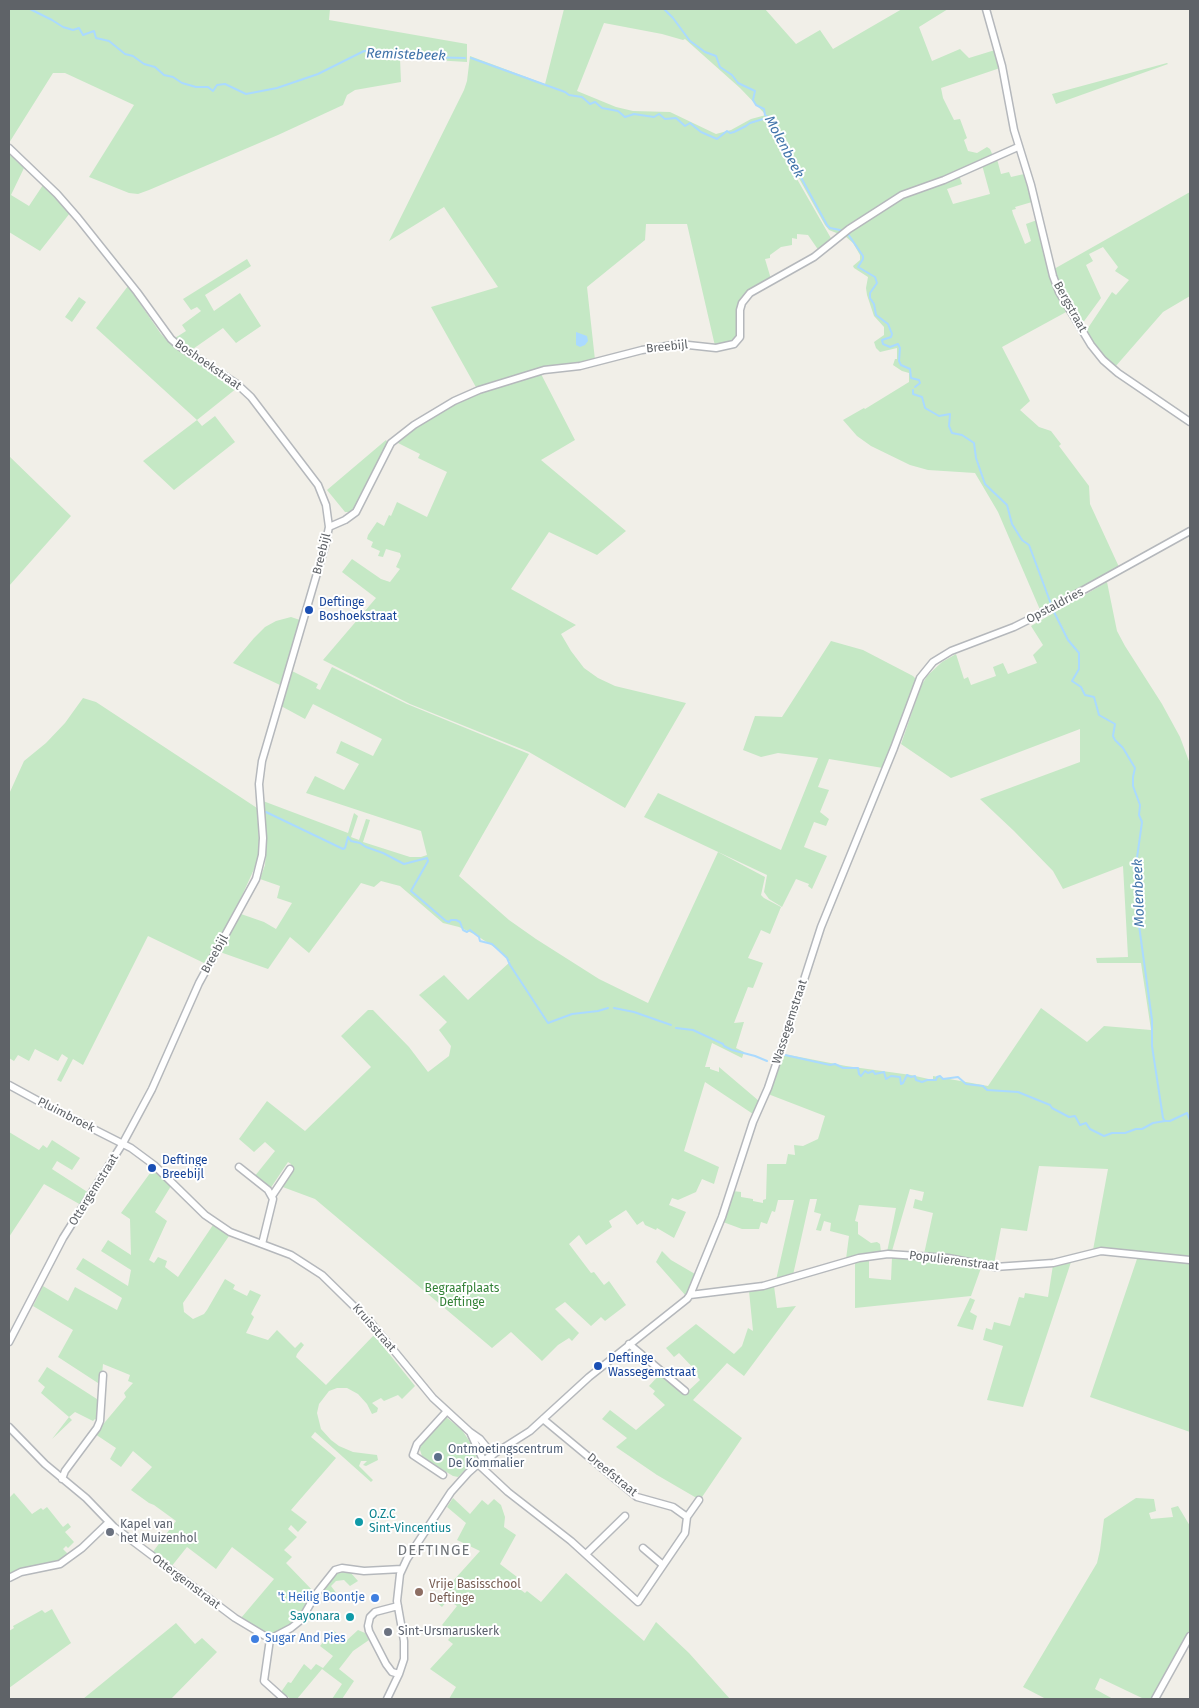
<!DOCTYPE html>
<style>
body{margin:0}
#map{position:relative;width:1199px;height:1708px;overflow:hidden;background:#f1efe8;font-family:"Fira Sans",sans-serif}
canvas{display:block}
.frame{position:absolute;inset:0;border:10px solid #5f6368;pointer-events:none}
</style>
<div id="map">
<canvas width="1199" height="1708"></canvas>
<div class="frame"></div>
</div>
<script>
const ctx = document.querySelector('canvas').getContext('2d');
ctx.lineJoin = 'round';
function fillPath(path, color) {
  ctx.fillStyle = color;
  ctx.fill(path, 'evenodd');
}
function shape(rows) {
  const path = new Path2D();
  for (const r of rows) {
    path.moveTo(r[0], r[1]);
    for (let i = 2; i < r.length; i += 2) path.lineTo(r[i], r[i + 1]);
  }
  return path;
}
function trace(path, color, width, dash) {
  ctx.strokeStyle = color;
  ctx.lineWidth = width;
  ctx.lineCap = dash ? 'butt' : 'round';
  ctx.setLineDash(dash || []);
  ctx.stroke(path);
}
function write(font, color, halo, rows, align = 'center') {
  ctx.font = font + ' "Fira Sans",sans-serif';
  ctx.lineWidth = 4;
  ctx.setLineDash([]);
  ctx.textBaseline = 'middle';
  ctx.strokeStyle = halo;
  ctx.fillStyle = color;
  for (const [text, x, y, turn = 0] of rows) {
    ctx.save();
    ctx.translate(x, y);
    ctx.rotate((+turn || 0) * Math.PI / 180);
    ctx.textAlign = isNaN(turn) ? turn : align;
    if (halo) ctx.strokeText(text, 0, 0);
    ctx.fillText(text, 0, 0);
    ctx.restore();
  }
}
const green = shape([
 [9,9,330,9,329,20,467,44,467,62,400,58,401,82,355,90,347,95,343,105,278,135,149,190,138,194,129,193,89,177,134,105,65,73,53,73,9,143],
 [564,9,765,9,796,44,820,30,833,49,902,9,948,9,919,27,932,61,960,49,969,58,995,50,1000,68,941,88,943,98,954,120,960,119,967,138,964,140,968,151,977,153,987,147,990,149,993,156,934,181,901,193,839,234,829,230,825,225,772,130,770,132,832,240,819,251,808,235,797,234,797,239,792,238,792,245,781,247,770,255,770,258,765,259,771,279,744,296,739,332,736,341,715,346,687,224,646,224,645,240,587,287,595,360,477,389,431,307,498,287,444,207,389,241,464,90,467,81,470,56,545,84],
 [604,23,662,34,683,40,685,39,740,88,766,115,751,119,731,130,716,134,670,112,633,111,616,107,577,91],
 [1167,63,1168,64,1056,104,1052,94],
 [9,154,24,168,11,195,29,206,43,185,70,213,40,251,9,232],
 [997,159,1001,174,1009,172,1011,177,1024,174,1032,202,1015,207,1016,209,1012,210,1013,214,1025,244,1031,241,1026,224,1037,220,1052,282,1068,311,1002,347,1030,401,1020,410,1039,427,1051,431,1061,444,1059,446,1089,486,1090,504,1119,567,1041,612,998,512,975,473,928,470,910,465,871,446,857,436,843,420,864,408,865,409,909,382,909,373,902,371,893,365,895,359,897,359,897,348,880,352,876,348,874,342,884,335,884,327,874,316,867,295,866,288,868,277,854,268,853,266,860,260,860,255,853,243,845,236,903,197,959,175,962,184,947,189,953,204,990,194,982,165],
 [1190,192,1190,296,1163,312,1115,367,1103,355,1086,331,1112,292,1116,295,1129,280,1115,271,1118,267,1103,247,1089,254,1093,261,1086,265,1101,298,1082,324,1061,287,1054,269],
 [247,259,251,266,205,295,214,311,240,293,261,326,236,343,223,328,190,351,175,338,186,331,182,325,201,311,197,307,191,310,183,299],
 [128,286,161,334,169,342,183,354,237,388,197,420,202,426,215,416,235,442,174,490,143,461,197,420,96,328],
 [79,297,86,302,72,322,65,317],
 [541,374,575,440,541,460,626,531,597,555,549,532,511,589,576,625,561,634,571,651,584,668,598,678,615,686,686,703,625,808,529,752,410,704,323,660,376,598,342,572,352,559,381,579,390,582,400,569,396,567,401,556,400,553,386,549,383,557,378,556,380,551,371,547,373,542,367,539,368,535,377,522,384,526,389,515,391,516,397,502,427,517,447,472,418,458,420,454,396,442,419,426,459,402,474,395],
 [386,440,388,443,352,512,345,512,327,490],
 [9,456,71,516,9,586],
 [1107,582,1117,631,1125,646,1162,704,1180,737,1190,764,1190,1258,1117,1249,1093,1250,1108,1169,1039,1166,1027,1231,1001,1228,994,1264,924,1254,933,1213,913,1208,915,1199,922,1201,924,1192,910,1189,892,1251,887,1252,896,1208,859,1205,855,1221,858,1222,858,1234,871,1243,877,1242,880,1244,881,1252,846,1259,849,1236,830,1231,831,1223,824,1221,821,1231,816,1230,821,1214,814,1212,817,1199,810,1199,793,1275,776,1280,794,1200,778,1200,775,1212,772,1211,767,1224,761,1222,759,1229,742,1229,723,1222,733,1191,741,1192,741,1197,753,1199,753,1201,763,1203,763,1200,766,1199,767,1164,786,1164,788,1154,795,1155,794,1145,803,1146,818,1139,825,1116,768,1094,784,1054,846,1066,911,1075,933,1080,933,1076,988,1086,1041,1008,1087,1042,1104,1026,1151,1030,1141,963,1097,963,1096,958,1128,957,1123,866,1063,889,1053,871,1014,831,980,799,1080,762,1080,729,951,778,901,744,921,686,927,676,942,662,956,654,964,679,968,677,971,685,996,676,993,667,1003,663,1008,674,1037,663,1033,655,1043,645,1031,626],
 [291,617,300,620,280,685,233,663,254,638,265,627,276,621],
 [831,641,863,650,913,676,916,679,883,768,829,759,818,787,829,790,820,812,829,819,826,826,814,822,804,847,827,856,812,889,808,886,809,884,796,879,782,907,769,899,764,892,767,875,644,817,658,793,781,850,818,758,778,753,761,757,743,750,755,716,782,717],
 [332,667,407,704,529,754,459,876,509,920,536,939,599,979,648,1003,718,852,765,877,761,895,764,898,781,907,770,934,761,930,748,958,763,963,753,988,748,987,734,1023,744,1022,736,1048,744,1052,742,1058,712,1043,705,1067,710,1067,710,1069,719,1072,719,1067,759,1101,753,1114,705,1082,684,1151,719,1167,714,1184,702,1179,696,1192,678,1200,672,1198,669,1205,686,1212,674,1238,657,1228,656,1230,645,1225,643,1221,637,1225,626,1210,609,1221,612,1227,586,1245,579,1235,569,1244,591,1273,594,1272,604,1285,609,1281,626,1305,605,1321,601,1317,591,1326,565,1302,555,1309,579,1333,572,1341,569,1338,558,1345,542,1361,511,1332,492,1348,315,1199,280,1186,291,1164,288,1162,270,1189,254,1177,275,1151,265,1142,254,1152,239,1139,267,1101,305,1131,371,1067,341,1036,368,1010,373,1010,409,1047,428,1072,449,1056,451,1046,439,1030,447,1022,419,995,444,975,468,1000,510,962,500,951,476,935,459,927,443,923,400,886,381,881,374,887,361,883,309,953,290,937,268,969,220,952,241,914,264,922,276,929,292,903,277,898,280,886,260,879,265,865,266,850,263,801,348,833,354,813,358,816,351,837,359,840,366,819,370,820,363,842,410,857,421,857,427,855,421,831,306,793,315,776,344,790,359,764,336,753,341,741,373,756,382,739,313,704,305,719,281,706,292,671,318,684,316,688,320,690],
 [83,698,96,702,257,808,260,856,235,911,206,964,148,936,83,1065,73,1059,61,1082,57,1080,68,1058,62,1054,58,1061,35,1049,29,1061,18,1055,14,1061,9,1058,9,794,24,761,46,743,65,723],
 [9,1132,39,1150,43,1145,47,1148,52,1140,80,1158,72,1170,57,1161,52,1169,89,1193,81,1205,44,1184,9,1237],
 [153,1169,171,1186,155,1212,167,1221,149,1260,154,1263,158,1257,167,1261,165,1267,178,1277,213,1225,229,1236,183,1303,184,1312,193,1319,204,1314,207,1310,225,1279,235,1285,233,1289,247,1296,250,1290,261,1295,251,1314,254,1317,246,1333,268,1340,277,1330,295,1348,301,1342,304,1345,297,1354,296,1357,326,1385,374,1335,415,1386,402,1399,398,1395,384,1401,381,1398,372,1403,378,1408,377,1412,372,1414,367,1404,358,1394,347,1388,337,1388,329,1391,319,1404,317,1413,321,1429,331,1440,339,1446,353,1452,377,1455,378,1460,366,1466,363,1465,367,1461,361,1461,359,1466,373,1480,371,1482,315,1432,311,1437,336,1458,291,1510,307,1522,298,1532,291,1525,288,1529,297,1537,284,1550,292,1557,286,1563,315,1593,298,1621,276,1634,267,1633,241,1618,274,1579,232,1547,216,1569,187,1547,171,1567,152,1553,176,1521,154,1505,149,1503,131,1490,152,1467,133,1451,121,1467,110,1459,116,1448,95,1434,126,1397,124,1393,133,1383,128,1381,130,1375,103,1364,101,1385,58,1357,73,1330,33,1306,43,1286,68,1301,75,1287,117,1310,122,1298,76,1269,83,1258,128,1286,131,1270,101,1251,108,1240,131,1255,130,1219,121,1213],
 [662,1251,671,1260,695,1274,686,1296,656,1262],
 [1138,1256,1190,1263,1190,1432,1090,1397],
 [892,1257,948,1260,981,1268,971,1296,855,1308,855,1262,869,1258,869,1278,891,1280],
 [1071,1262,1023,1407,987,1400,1003,1346,983,1340,986,1328,992,1330,994,1322,1010,1326,1019,1297,1024,1298,1025,1293,1048,1297,1053,1265],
 [774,1286,777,1308,796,1306,744,1376,727,1363,693,1400,742,1438,700,1500,657,1475,616,1447,627,1438,602,1419,610,1410,636,1430,665,1405,653,1394,655,1391,649,1386,660,1374,686,1393,700,1380,696,1375,698,1373,679,1353,674,1357,666,1348,696,1324,734,1354,742,1346,748,1328,753,1331,749,1291],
 [970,1298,975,1300,970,1312,977,1316,973,1330,957,1326],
 [47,1367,100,1401,98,1421,95,1419,93,1421,75,1412,69,1417,72,1420,52,1439,69,1417,41,1393,45,1387,38,1381],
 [444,1417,446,1417,462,1430,474,1448,476,1456,473,1462,458,1477,453,1476,430,1462,422,1456,420,1450,420,1444],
 [14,1493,32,1514,41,1508,43,1510,47,1507,63,1527,68,1523,71,1527,65,1532,74,1542,68,1548,66,1546,63,1549,69,1555,55,1563,9,1575,9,1498],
 [453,1498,470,1514,482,1500,488,1505,494,1499,501,1505,505,1517,504,1527,516,1535,500,1564,521,1580,517,1587,525,1593,527,1591,541,1602,566,1573,644,1641,656,1622,689,1653,730,1699,449,1699,456,1687,430,1669,453,1644,448,1640,452,1635,442,1625,457,1606,448,1600,442,1607,435,1601,480,1551,457,1540,466,1523,447,1507],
 [1136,1498,1154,1499,1156,1511,1149,1513,1151,1519,1173,1517,1171,1508,1178,1506,1190,1526,1190,1632,1153,1699,1144,1699,1100,1678,1095,1689,1113,1699,1046,1699,1023,1687,1097,1563,1100,1550,1104,1519],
 [346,1570,351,1573,358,1581,350,1586,344,1580,336,1581,331,1586,337,1594,334,1597,323,1588,338,1571],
 [52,1609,71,1643,9,1688,9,1631,14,1628,13,1626,42,1610,45,1613],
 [176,1623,195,1644,202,1638,217,1652,171,1699,83,1699],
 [333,1630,346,1641,358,1630,365,1633,369,1640,353,1651,339,1669,354,1681,342,1699,332,1699,342,1684,322,1669,297,1699,291,1699,281,1692,288,1682,291,1683,304,1664,311,1670,316,1664,323,1668,333,1656,320,1646]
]);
const water = shape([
 [576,332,587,336,588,341,585,345,580,347,576,345]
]);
const stream = shape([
 [30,9,52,20,63,27,73,30,79,28,83,35,94,31,96,38,109,41,125,54,133,56,144,64,155,67,164,75,173,77,182,83,196,87,208,87,213,91,217,85,225,84,246,94,277,88,318,74,364,51,424,57,465,58],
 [664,9,673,18,690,41,705,52,716,56,720,67,732,75,738,83,755,91,753,100,756,105,764,109,765,115,768,117,827,225,830,228,840,230],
 [471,58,565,92,569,95,582,97,590,104,595,102,602,108,618,111,625,117,634,114,654,117,659,114,665,119,676,118,685,126,690,123,701,132,717,139,727,131,730,133,734,132,746,126,750,123,763,119],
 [848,234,863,256,863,259,858,267,875,277,877,283,870,293,870,298,874,304,876,315,888,324,892,334,891,337,882,340,883,344,890,347,898,344,900,348,899,361,901,365,910,369,911,378,919,380,920,383,915,387],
 [913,390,913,394,922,397,925,408,939,416,950,414,949,426,952,433,962,435,974,443,976,458,985,484,1007,505,1012,524,1022,540,1029,545,1051,604],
 [1054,612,1068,640,1079,653,1079,669,1072,681,1081,687,1085,695,1094,697,1099,715,1115,724,1113,736,1115,740,1123,748,1135,768,1133,777,1133,786,1140,805,1139,815,1142,822,1136,865,1139,900,1138,918,1152,1020,1152,1046,1163,1118,1165,1121,1170,1121,1187,1113,1190,1120],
 [266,812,343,849,345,848,348,837,351,841,360,843,366,847,383,853,404,864,427,858,428,861,411,891,446,921,449,922,451,920,456,920,460,922,463,930,467,932,470,930,479,937,480,941,492,944,507,958,510,965,548,1023,572,1014,598,1011,608,1008],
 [614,1008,634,1012,671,1025],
 [676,1028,693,1030,723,1044,724,1046,732,1050,755,1056,767,1061],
 [785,1055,830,1065,835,1064,843,1068,858,1068,859,1074,861,1076,865,1071,868,1073,873,1071,875,1074,884,1072,886,1079,891,1076,900,1077,901,1084,903,1083,907,1075,911,1077,915,1076,916,1080,922,1082,927,1080,936,1080,937,1077,940,1076,943,1079,958,1077,966,1084,983,1086,987,1090,1018,1092,1050,1105,1052,1108,1069,1117,1075,1116,1080,1125,1086,1123,1090,1129,1104,1136,1112,1133,1125,1133,1136,1129,1142,1129,1153,1123,1165,1121]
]);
const minor = shape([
 [986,9,1002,66,1014,130,1031,185,1053,276,1059,292,1091,345,1103,360,1118,373,1190,422],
 [9,148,57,194,78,218,137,292,171,339,179,346,237,384,251,397,318,485,326,505,329,527,325,546,262,761,259,784,263,838,262,855,256,879,199,983,152,1089,137,1117,123,1143,63,1238,9,1342],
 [329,527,345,520,356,512,391,443,414,425,454,401,479,390,544,370,580,366,642,350,679,344,716,348,734,344,740,337,740,310,742,303,750,293,814,257,849,229,902,195,944,180,1018,147],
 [9,1085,42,1103,131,1148,154,1165,205,1215,230,1232,291,1255,322,1275,372,1324,433,1398,470,1432,480,1439,493,1455],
 [239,1167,268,1190,273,1199,262,1244],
 [272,1196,290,1169],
 [690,1295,763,1286,859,1258,888,1254,948,1258,995,1267,1053,1263,1101,1251,1190,1260],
 [629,1344,685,1391],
 [543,1419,637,1497,673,1507,687,1517],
 [9,1427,45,1464,86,1498,114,1527,235,1618,270,1639],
 [471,1434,483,1460],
 [478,1464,508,1492,571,1541,638,1602,685,1533,687,1517,699,1500],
 [443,1475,413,1455,417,1444,447,1411],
 [62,1479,65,1471,97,1428,100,1421,103,1375],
 [643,1548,663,1565],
 [586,1554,625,1516],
 [9,1578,21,1572,60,1564,82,1548,108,1523],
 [398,1606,375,1612,370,1617,368,1626,369,1631,386,1664,392,1672,399,1674],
 [270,1639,291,1628,301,1620,316,1594,335,1570,342,1568,364,1571,402,1569],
 [270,1639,264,1681,284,1699],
 [387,1699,399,1674,404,1659,404,1641,397,1601,400,1574,407,1559,451,1492,468,1473,478,1464,530,1431,589,1377,687,1299,690,1295,722,1217,753,1122,768,1088,792,1017,821,927,894,748,920,678,933,662,951,651,1014,627,1042,613,1190,531],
 [1155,1699,1190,1636]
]);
const markers = [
 [309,610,5,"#1a4fb4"],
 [152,1168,5,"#1a4fb4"],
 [598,1366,5,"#1a4fb4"],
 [438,1457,5,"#5c6f8a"],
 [359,1522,5,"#0f9aa8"],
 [110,1532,5,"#6b7280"],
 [419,1592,5,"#8d6e63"],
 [375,1598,5,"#3f7fe0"],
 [350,1617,5,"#0f9aa8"],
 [388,1632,5,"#6b7280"],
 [255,1639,5,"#3f7fe0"]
];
const streetNames = [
 ["Bergstraat",1070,307,61],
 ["Breebijl",667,347,-6],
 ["Boshoekstraat",208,365,35],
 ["Breebijl",322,554,-76],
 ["Opstaldries",1055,606,-28],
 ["Breebijl",215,954,-61],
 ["Wassegemstraat",790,1022,-72],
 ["Pluimbroek",66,1115,27],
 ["Ottergemstraat",94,1190,-58],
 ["Populierenstraat",954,1261,7],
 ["Kruisstraat",374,1328,49],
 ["Dreefstraat",612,1475,39],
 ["Ottergemstraat",186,1582,37]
];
const transitNames = [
 ["Deftinge",319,603],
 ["Boshoekstraat",319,617],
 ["Deftinge",162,1161],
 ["Breebijl",162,1175],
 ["Deftinge",608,1359],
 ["Wassegemstraat",608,1373]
];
const parkNames = [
 ["Begraafplaats",462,1289],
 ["Deftinge",462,1303]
];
const serviceNames = [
 ["Ontmoetingscentrum",448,1450],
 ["De Kommalier",448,1464]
];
const cultureNames = [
 ["O.Z.C",369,1515],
 ["Sint-Vincentius",369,1529],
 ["Sayonara",340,1617,"right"]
];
const worshipNames = [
 ["Kapel van",120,1525],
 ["het Muizenhol",120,1539],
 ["Sint-Ursmaruskerk",398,1632]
];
const educationNames = [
 ["Vrije Basisschool",429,1585],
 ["Deftinge",429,1599]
];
const shopNames = [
 ["'t Heilig Boontje",365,1598],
 ["Sugar And Pies",265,1639,"left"]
];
const waterNames = [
 ["Remistebeek",406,55,2],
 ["Molenbeek",784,147,62],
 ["Molenbeek",1139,893,-92]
];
const quarterNames = [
 ["DEFTINGE",434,1551]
];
fillPath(green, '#c5e8c5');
fillPath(water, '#aadaff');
trace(stream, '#aadaff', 2);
trace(minor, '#b5b8bc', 9);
trace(minor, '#fff', 6);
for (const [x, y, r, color] of markers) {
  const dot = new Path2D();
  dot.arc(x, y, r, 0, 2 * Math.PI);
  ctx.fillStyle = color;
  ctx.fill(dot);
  trace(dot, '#fff', 2);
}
write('12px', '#5f6368', '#fff', streetNames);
write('12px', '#164399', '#fff', transitNames, 'left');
write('12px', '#348238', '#fff', parkNames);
write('12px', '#4e5e75', '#fff', serviceNames, 'left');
write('12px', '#0d838f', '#fff', cultureNames, 'left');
write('12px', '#5b616d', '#fff', worshipNames, 'left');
write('12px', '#785e54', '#fff', educationNames, 'left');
write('12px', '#366cbe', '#fff', shopNames, 'right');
write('italic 14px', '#4174aa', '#fff', waterNames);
ctx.letterSpacing = '1px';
write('15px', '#70757a', '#fff', quarterNames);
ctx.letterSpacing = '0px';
</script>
